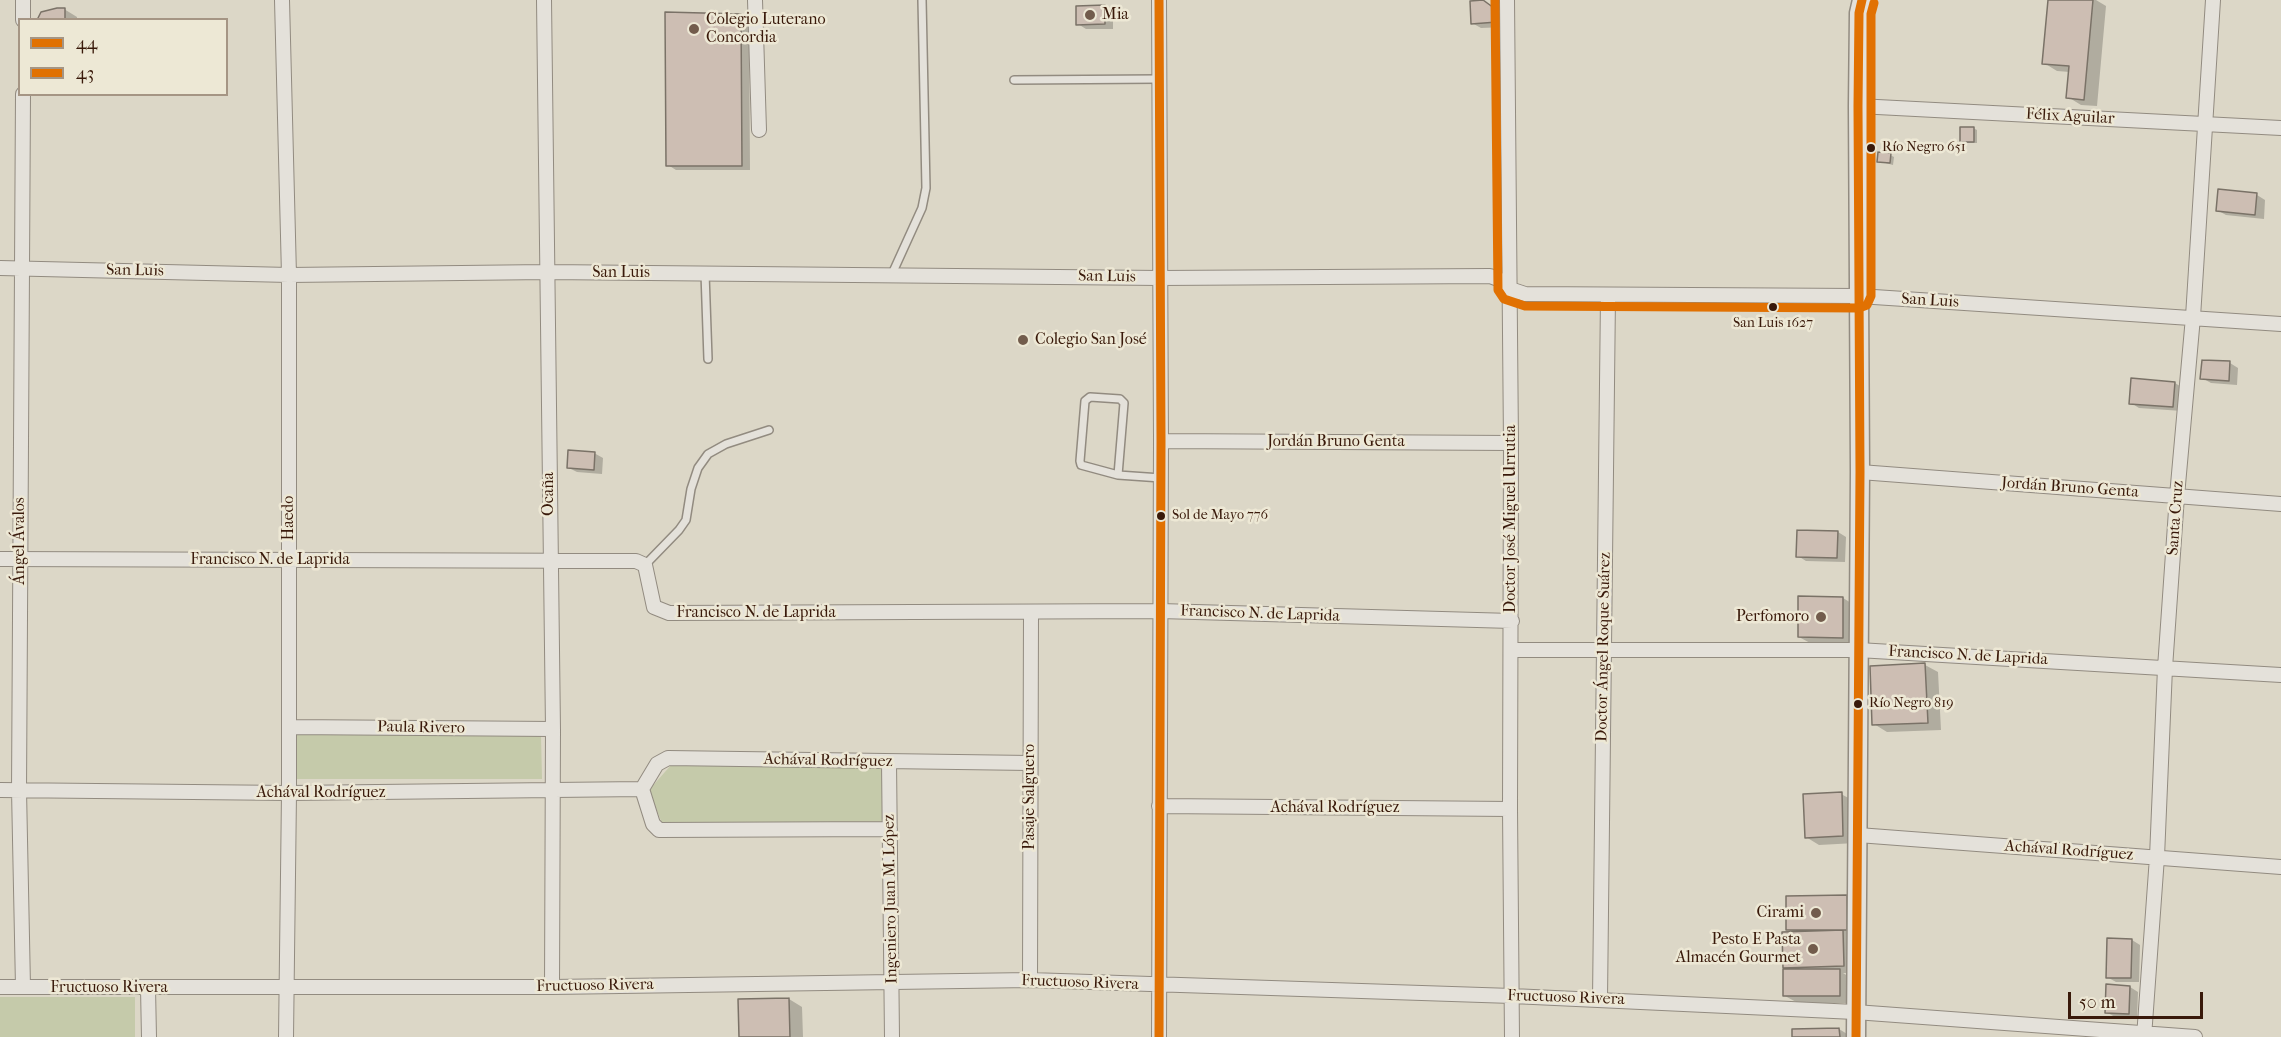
<!DOCTYPE html>
<meta charset="utf-8">
<style>
body{margin:0}
#map{position:relative;width:2281px;height:1037px;overflow:hidden;background:#dcd7c7;font-family:"IM FELL French Canon",serif}
canvas{display:block}
.legend{position:absolute;left:18px;top:18px;width:210px;height:78px;box-sizing:border-box;background:#ede8d5;border:2px solid #a59584;margin:0;padding:8px 10px;list-style:none;font-size:18px;color:#39190a}
.legend li{display:flex;align-items:center;gap:12px;height:30px}
.legend b{width:30px;border:2px solid #a59584}
.scale{position:absolute;left:2068px;top:992px;width:135px;height:27px;box-sizing:border-box;border:3px solid #39190a;border-top:0;padding-left:8px;font-size:18px;line-height:21px;white-space:nowrap;color:#39190a;-webkit-text-stroke:4px #ede8d5;paint-order:stroke}
</style>
<div id="map">
<canvas width="2281" height="1037"></canvas>
<ul class="legend">
<li><b style="height:8px;background:#e17102"></b>44</li>
<li><b style="height:8px;background:#e17102"></b>43</li>
</ul>
<div class="scale">50 m</div>
</div>
<script>
const ctx = document.querySelector('canvas').getContext('2d');
ctx.lineJoin = 'round';
function fillPath(path, color) {
  ctx.fillStyle = color;
  ctx.fill(path, 'evenodd');
}
function shape(rows) {
  const path = new Path2D();
  for (const r of rows) {
    path.moveTo(r[0], r[1]);
    for (let i = 2; i < r.length; i += 2) path.lineTo(r[i], r[i + 1]);
  }
  return path;
}
function trace(path, color, width, dash) {
  ctx.strokeStyle = color;
  ctx.lineWidth = width;
  ctx.lineCap = dash ? 'butt' : 'round';
  ctx.setLineDash(dash || []);
  ctx.stroke(path);
}
function write(font, color, halo, rows, align = 'center') {
  ctx.font = font + ' "IM FELL French Canon",serif';
  ctx.lineWidth = 5;
  ctx.setLineDash([]);
  ctx.textBaseline = 'middle';
  ctx.strokeStyle = halo;
  ctx.fillStyle = color;
  for (const [text, x, y, turn = 0] of rows) {
    ctx.save();
    ctx.translate(x, y);
    ctx.rotate((+turn || 0) * Math.PI / 180);
    ctx.textAlign = isNaN(turn) ? turn : align;
    if (halo) ctx.strokeText(text, 0, 0);
    ctx.fillText(text, 0, 0);
    ctx.restore();
  }
}
const green = shape([
 [301,732,533,733,534,736,541,736,542,779,295,779,295,734,300,734],
 [672,764,886,766,886,824,663,826,649,790],
 [0,997,135,997,135,1037,0,1037]
]);
const shadow = shape([
 [2050,0,2096,0,2106,6,2097,106,2081,105,2068,97,2070,72,2057,71,2044,63],
 [1105,7,1113,12,1113,29,1086,29,1078,24],
 [1491,7,1506,18,1505,27,1481,28,1472,23],
 [64,9,77,17,77,20,39,20],
 [740,16,749,21,750,170,676,170,668,165],
 [1973,128,1977,130,1977,143,1965,143,1961,141],
 [1890,155,1894,157,1893,165,1878,161],
 [2219,191,2257,195,2265,200,2264,219,2226,215,2217,210],
 [2230,363,2238,368,2237,385,2211,383,2202,378],
 [2132,380,2175,383,2183,388,2182,411,2139,408,2131,403],
 [594,453,603,458,602,474,577,472,569,468],
 [1838,532,1846,537,1845,562,1806,561,1798,556],
 [1843,598,1856,606,1856,644,1812,644,1799,637],
 [1925,665,1938,672,1941,730,1887,732,1874,724],
 [1841,794,1854,801,1856,843,1819,845,1806,837],
 [1846,897,1859,904,1857,973,1843,973,1853,979,1853,1003,1798,1003,1785,996,1791,971,1784,967,1793,933,1787,929],
 [2132,940,2140,945,2139,982,2116,982,2107,977],
 [2130,987,2138,992,2137,1018,2115,1017,2106,1012],
 [789,999,802,1007,803,1037,740,1037],
 [1839,1029,1852,1037,1794,1037]
]);
const building = shape([
 [1483,0,1498,11,1497,22,1471,24,1470,1,1483,0],
 [2048,0,2093,0,2084,100,2066,98,2069,66,2042,64,2048,0],
 [1105,5,1105,24,1076,25,1076,6,1105,5],
 [57,8,65,8,65,20,37,20,41,12,57,8],
 [665,12,741,14,742,166,666,166,665,12],
 [1960,127,1974,127,1974,142,1960,142,1960,127],
 [1878,152,1891,153,1890,163,1877,162,1878,152],
 [2218,189,2257,193,2255,215,2216,211,2218,189],
 [2202,360,2230,361,2229,381,2200,379,2202,360],
 [2131,378,2175,382,2173,407,2129,404,2131,378],
 [568,450,595,452,594,470,567,468,568,450],
 [1797,530,1838,531,1837,558,1796,557,1797,530],
 [1798,596,1843,597,1843,638,1798,637,1798,596],
 [1925,663,1928,723,1872,725,1870,666,1925,663],
 [1842,792,1843,836,1805,838,1803,794,1842,792],
 [1847,895,1847,930,1786,930,1786,896,1847,895],
 [1843,930,1844,966,1783,968,1782,932,1843,930],
 [2107,938,2132,939,2131,978,2106,978,2107,938],
 [1783,969,1840,969,1840,996,1783,996,1783,969],
 [2106,984,2130,986,2129,1014,2105,1013,2106,984],
 [789,998,790,1037,739,1037,738,999,789,998],
 [1839,1028,1840,1037,1792,1037,1792,1029,1839,1028]
]);
const service = shape([
 [1014,80,1159,79],
 [705,273,708,359],
 [892,274,922,208,926,188,922,0],
 [1118,475,1124,403,1120,399,1090,397,1085,401,1080,461,1081,465,1118,475,1161,478],
 [645,565,679,530,686,520,691,489,698,468,708,454,726,444,769,430]
]);
const minor = shape([
 [282,0,289,275,289,793,286,1037],
 [544,0,553,729,552,987],
 [755,0,759,130],
 [1159,0,1161,441,1159,1037],
 [1507,0,1511,443,1510,809,1512,1037],
 [23,20,23,0],
 [1858,106,2281,128],
 [0,268,289,275,547,272,1160,278,1490,276,1498,279,1510,289,1525,294,1859,296,2281,324],
 [1161,441,1511,443],
 [1860,472,2281,504],
 [0,559,636,561,645,565,654,607,669,613,1160,611,1512,621],
 [1511,650,1858,650,2281,675],
 [289,727,553,729],
 [889,762,892,1037],
 [0,790,289,793,642,789],
 [1159,806,1510,809],
 [890,829,659,830,653,824,642,789,657,764,668,758,1030,763],
 [1858,835,2281,867],
 [1030,980,1031,613],
 [0,987,552,987,1030,980,1512,996,1855,1012,2195,1037],
 [23,987,19,790,23,94],
 [148,988,149,1037],
 [1600,999,1608,296],
 [2144,1037,2157,857,2165,668,2177,496,2193,317,2213,0]
]);
const tertiary = shape([
 [1856,1037,1860,472,1858,106,1859,13,1862,0]
]);
const bus1 = shape([
 [1159,0,1161,441,1159,1037],
 [1856,1037,1860,472,1858,106,1859,13,1862,0]
]);
const bus2 = shape([
 [1495,0,1498,290,1504,299,1525,306,1859,308,1867,305,1871,296,1871,14,1874,3]
]);
const markers = [
 [1090,15,6,"#725c4c"],
 [694,29,6,"#725c4c"],
 [1871,148,5,"#39190a"],
 [1773,307,5,"#39190a"],
 [1023,340,6,"#725c4c"],
 [1161,516,5,"#39190a"],
 [1821,617,6,"#725c4c"],
 [1858,704,5,"#39190a"],
 [1816,913,6,"#725c4c"],
 [1813,949,6,"#725c4c"]
];
const busNames = [
 ["Río Negro 651",1882,148],
 ["San Luis 1627",1773,324,"center"],
 ["Sol de Mayo 776",1172,516],
 ["Río Negro 819",1869,704]
];
const poiNames = [
 ["Mia",1102,15],
 ["Colegio Luterano",706,20],
 ["Concordia",706,38],
 ["Colegio San José",1035,340],
 ["Perfomoro",1809,617,"right"],
 ["Cirami",1804,913,"right"],
 ["Pesto E Pasta",1801,940,"right"],
 ["Almacén Gourmet",1801,958,"right"]
];
const streetNames = [
 ["Félix Aguilar",2070,117,3],
 ["San Luis",135,271,1],
 ["San Luis",621,273],
 ["San Luis",1107,277,1],
 ["San Luis",1930,301,3],
 ["Jordán Bruno Genta",1336,442],
 ["Jordán Bruno Genta",2070,488,4],
 ["Ocaña",549,494,-90],
 ["Haedo",289,518,-90],
 ["Santa Cruz",2176,518,-86],
 ["Doctor José Miguel Urrutia",1511,519,-90],
 ["Ángel Ávalos",20,541,-90],
 ["Francisco N. de Laprida",270,560],
 ["Francisco N. de Laprida",756,613],
 ["Francisco N. de Laprida",1260,614,2],
 ["Doctor Ángel Roque Suárez",1604,647,-89],
 ["Francisco N. de Laprida",1968,656,3],
 ["Paula Rivero",421,728,1],
 ["Achával Rodríguez",828,761,1],
 ["Achával Rodríguez",321,793],
 ["Pasaje Salguero",1030,797,-90],
 ["Achával Rodríguez",1335,808],
 ["Achával Rodríguez",2069,851,4],
 ["Ingeniero Juan M. López",891,899,-91],
 ["Fructuoso Rivera",1080,983,2],
 ["Fructuoso Rivera",595,986,-1],
 ["Fructuoso Rivera",109,988],
 ["Fructuoso Rivera",1566,998,2]
];
fillPath(green, '#c5caaa');
fillPath(shadow, '#0003');
fillPath(building, '#cdbeb3');
trace(building, '#7a7267', 1.5);
trace(service, '#928b80', 10);
trace(minor, '#928b80', 16);
trace(tertiary, '#928b80', 21);
trace(service, '#e4e1da', 7);
trace(minor, '#e4e1da', 14);
trace(tertiary, '#e4e1da', 18);
trace(bus1, '#e17102', 9);
trace(bus2, '#e17102', 9);
for (const [x, y, r, color] of markers) {
  const dot = new Path2D();
  dot.arc(x, y, r, 0, 2 * Math.PI);
  ctx.fillStyle = color;
  ctx.fill(dot);
  trace(dot, '#ede8d5', 2);
}
write('14px', '#39190a', '#ede8d5', busNames, 'left');
write('16px', '#39190a', '#ede8d5', poiNames, 'left');
write('16px', '#39190a', '#ede8d5', streetNames);
</script>
